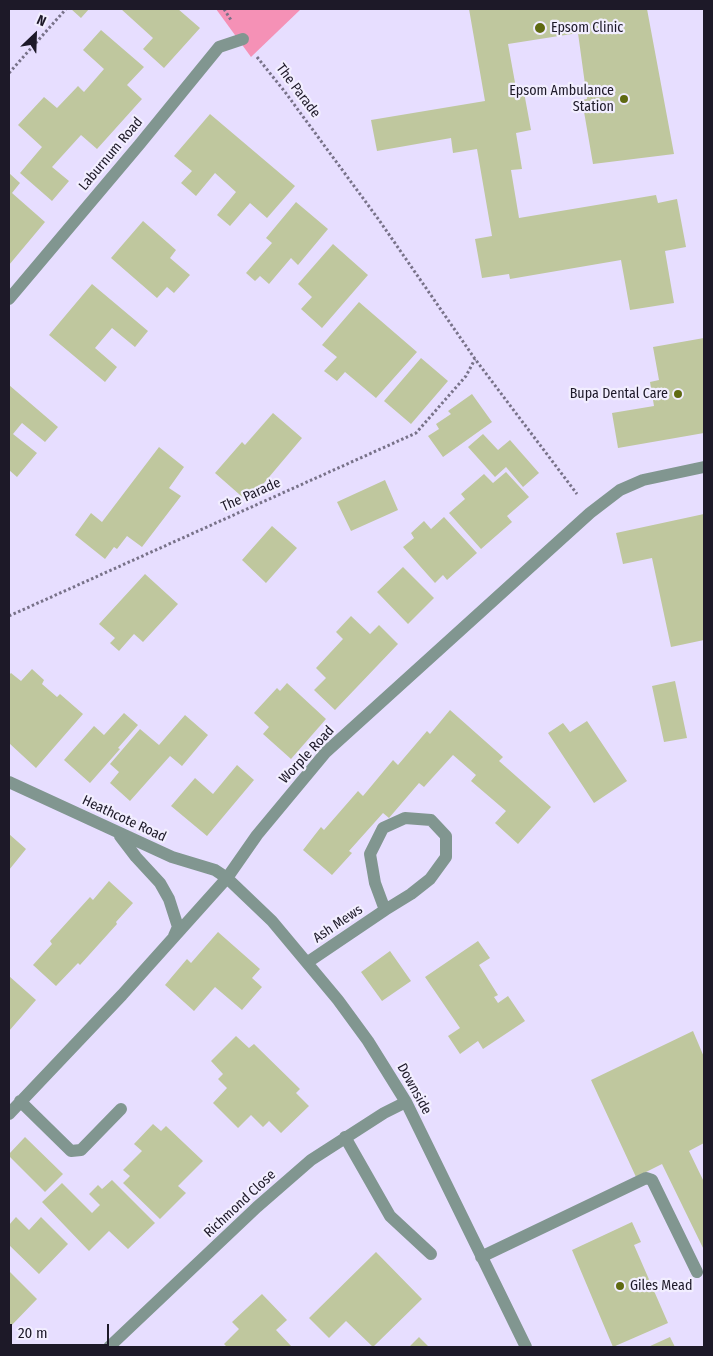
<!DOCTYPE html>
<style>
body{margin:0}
#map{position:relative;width:713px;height:1356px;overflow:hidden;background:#e7deff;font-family:"Fira Sans Condensed",sans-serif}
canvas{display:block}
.frame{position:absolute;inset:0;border:10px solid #1d1928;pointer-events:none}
.north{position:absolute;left:10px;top:10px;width:50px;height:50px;-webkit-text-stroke:4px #f2eeff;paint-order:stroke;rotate:24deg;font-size:14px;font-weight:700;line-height:20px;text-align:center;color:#1d1928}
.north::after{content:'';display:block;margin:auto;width:18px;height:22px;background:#1d1928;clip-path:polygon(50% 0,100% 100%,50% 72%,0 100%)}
.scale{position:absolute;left:10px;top:1324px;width:99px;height:22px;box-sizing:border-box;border:2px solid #1d1928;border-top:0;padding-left:6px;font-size:15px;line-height:18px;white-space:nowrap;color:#1d1928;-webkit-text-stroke:4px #f2eeff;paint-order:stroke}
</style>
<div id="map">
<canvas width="713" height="1356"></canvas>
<div class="frame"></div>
<div class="north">N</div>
<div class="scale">20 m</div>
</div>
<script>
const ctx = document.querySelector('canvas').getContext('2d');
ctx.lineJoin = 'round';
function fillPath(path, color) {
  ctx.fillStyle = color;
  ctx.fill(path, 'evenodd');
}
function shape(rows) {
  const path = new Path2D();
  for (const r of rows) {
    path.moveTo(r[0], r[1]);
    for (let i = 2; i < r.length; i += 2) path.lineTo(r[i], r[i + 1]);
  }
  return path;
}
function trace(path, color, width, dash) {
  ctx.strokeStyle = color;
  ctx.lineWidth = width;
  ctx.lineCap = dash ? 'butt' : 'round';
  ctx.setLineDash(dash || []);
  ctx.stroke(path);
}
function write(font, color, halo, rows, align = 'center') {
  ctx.font = font + ' "Fira Sans Condensed",sans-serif';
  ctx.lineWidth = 4.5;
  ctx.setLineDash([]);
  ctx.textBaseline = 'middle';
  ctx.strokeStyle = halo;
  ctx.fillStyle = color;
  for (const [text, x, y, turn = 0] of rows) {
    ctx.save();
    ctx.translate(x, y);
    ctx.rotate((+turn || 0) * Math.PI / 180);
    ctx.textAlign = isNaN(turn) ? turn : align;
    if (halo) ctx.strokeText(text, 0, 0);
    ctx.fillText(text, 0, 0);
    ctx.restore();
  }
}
const green = shape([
 [216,9,301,9,251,57]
]);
const building = shape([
 [71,9,89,9,81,18],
 [121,9,178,9,200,28,164,68,143,49,153,38],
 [469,9,647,9,674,154,593,164,582,100,587,99,578,33,508,44,516,88,523,87,531,130,516,133,522,169,511,170,519,218,656,195,658,203,677,199,686,247,665,251,674,303,630,310,621,260,510,279,509,274,482,278,475,239,492,236,477,149,453,153,451,138,377,151,371,120,485,101],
 [101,30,144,67,127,85,142,99,97,149,81,135,52,167,69,181,52,201,20,173,42,147,18,125,44,97,57,108,78,86,84,92,104,69,83,50],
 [210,114,295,186,267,218,250,203,230,226,217,215,236,192,215,173,196,196,181,183,192,171,174,156],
 [9,173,20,183,12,193,45,222,9,265],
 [296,202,328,229,298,265,291,258,269,284,260,276,255,281,246,273,272,243,266,238],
 [143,221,176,250,170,258,190,275,174,293,167,287,157,298,111,258],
 [333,244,368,275,322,328,301,309,312,297,298,284],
 [92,284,148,331,135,347,112,328,95,348,117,367,105,382,49,335],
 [359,302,417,352,376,398,345,372,337,381,324,371,337,357,322,345],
 [704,338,704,433,618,448,612,413,654,406,650,382,659,380,653,347],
 [421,358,448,381,411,424,384,401],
 [9,385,58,427,45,442,22,423,13,434,37,453,17,477,9,470],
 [472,394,492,422,443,457,428,436,439,429,436,424,451,414,448,411],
 [273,413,302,438,248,502,215,473,242,442,245,445],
 [483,434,498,450,510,440,539,473,523,487,506,467,495,477,468,447],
 [159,447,184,467,169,488,181,496,142,547,127,536,117,549,114,547,105,559,75,535,91,513,102,522],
 [506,472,529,497,507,516,512,522,481,549,449,513,465,499,461,494,484,474,493,483],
 [385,480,398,510,351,531,337,502],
 [704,514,704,640,671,647,652,558,623,564,616,533],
 [444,517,477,553,447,580,443,575,435,583,403,547,414,538,411,533,424,521,431,529],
 [272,526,297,548,266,583,242,560],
 [403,567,434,598,408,624,377,592],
 [145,574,178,604,143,642,134,634,119,651,110,643,115,638,99,624],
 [351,616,370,634,379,625,398,644,335,710,314,690,326,678,316,668,343,639,336,632],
 [32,669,44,680,42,684,57,697,60,694,83,714,36,768,9,743,9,675,11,673,21,681],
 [675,681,687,738,664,742,652,686],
 [287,683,326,719,291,759,263,734,269,727,254,713,277,688,280,691],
 [450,710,503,757,499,761,551,807,518,844,495,823,506,811,471,781,476,775,453,755,424,787,419,783,389,818,383,813,349,851,352,853,332,875,303,850,321,827,324,830,358,791,363,796,393,760,398,765,427,731,430,734],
 [124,713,138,725,118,748,120,749,90,783,64,760,94,726,104,735],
 [185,715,208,735,182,766,170,756,130,801,110,783,119,772,110,764,140,729,159,745],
 [587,721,627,781,594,803,548,733,563,723,570,732],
 [237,765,254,780,207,836,171,806,195,778,213,794],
 [9,834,26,849,9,870],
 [109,881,133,903,116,922,117,924,80,965,78,963,56,986,33,965,52,944,50,941,90,897,93,900],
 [218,932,260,969,252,978,262,987,242,1010,215,987,194,1011,165,985,187,959,191,963],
 [478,941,490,958,479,965,498,995,494,997,498,1003,508,996,525,1021,483,1049,478,1041,460,1054,448,1036,460,1028,425,977],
 [390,951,411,981,382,1001,361,972],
 [9,976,36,1000,9,1031],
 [693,1031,704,1057,704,1143,689,1151,704,1182,704,1250,662,1164,636,1177,591,1080],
 [236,1036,249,1048,254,1044,300,1089,296,1093,309,1106,281,1133,269,1121,263,1127,251,1115,238,1128,213,1103,227,1088,218,1079,223,1074,211,1061],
 [153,1124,161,1131,166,1126,203,1161,178,1186,186,1193,160,1219,123,1183,130,1176,123,1170,142,1151,134,1144],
 [25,1137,63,1174,45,1192,9,1156,9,1154],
 [112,1180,155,1223,128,1249,109,1231,89,1251,42,1202,62,1183,92,1213,100,1205,89,1194,98,1185,102,1189],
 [16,1217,29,1230,41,1217,68,1244,39,1274,9,1245,9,1225],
 [632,1222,641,1242,634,1245,668,1323,613,1347,572,1250],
 [376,1252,422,1299,373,1347,346,1321,329,1338,309,1318],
 [9,1271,37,1299,9,1328],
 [262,1294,287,1320,276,1330,292,1347,227,1347,224,1344,239,1329,232,1322],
 [419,1337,429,1347,409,1347],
 [670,1337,675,1347,648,1347]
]);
const path = shape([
 [224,9,231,20],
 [257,57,285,92,379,220,475,359,577,494],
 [9,73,66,9],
 [9,616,416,433,466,376,475,359]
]);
const minor = shape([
 [9,299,139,145,219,47,243,39],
 [9,782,172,857,215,870,227,878,272,921,338,1000,368,1041,406,1102,526,1347],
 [120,836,136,857,160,883,169,899,178,927,174,936],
 [308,962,385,910,375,883,370,854,383,828,405,818,431,820,446,836,446,857,430,879,411,894,385,910],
 [20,1101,71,1151,81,1150,121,1109],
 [9,1114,122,995,227,878,257,835,326,752,590,513,620,490,643,480,704,467],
 [345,1137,390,1216,431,1254],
 [481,1257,646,1178,652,1180,697,1272],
 [109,1347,257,1207,311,1160,384,1113,406,1102]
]);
const markers = [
 [540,28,6,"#5f6a11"],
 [624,99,5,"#5f6a11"],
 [678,394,5,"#5f6a11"],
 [620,1286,5,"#5f6a11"]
];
const poiNames = [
 ["Epsom Clinic",551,28],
 ["Epsom Ambulance",614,91,"right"],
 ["Station",614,107,"right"],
 ["Bupa Dental Care",668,394,"right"],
 ["Giles Mead",630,1286]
];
const streetNames = [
 ["The Parade",298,91,53],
 ["Laburnum Road",111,154,-50],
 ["The Parade",251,495,-24],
 ["Worple Road",307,755,-47],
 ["Heathcote Road",124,819,25],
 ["Ash Mews",338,924,-34],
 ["Downside",414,1089,61],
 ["Richmond Close",240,1204,-43]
];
fillPath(green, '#f591b6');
fillPath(building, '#bfc79e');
trace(path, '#787289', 3, [2.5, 2.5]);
trace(minor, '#819690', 12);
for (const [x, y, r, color] of markers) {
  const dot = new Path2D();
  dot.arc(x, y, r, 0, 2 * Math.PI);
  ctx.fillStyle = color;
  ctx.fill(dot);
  trace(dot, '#f2eeff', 2);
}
write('14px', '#1d1928', '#f2eeff', poiNames, 'left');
write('14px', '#1d1928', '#f2eeff', streetNames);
</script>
